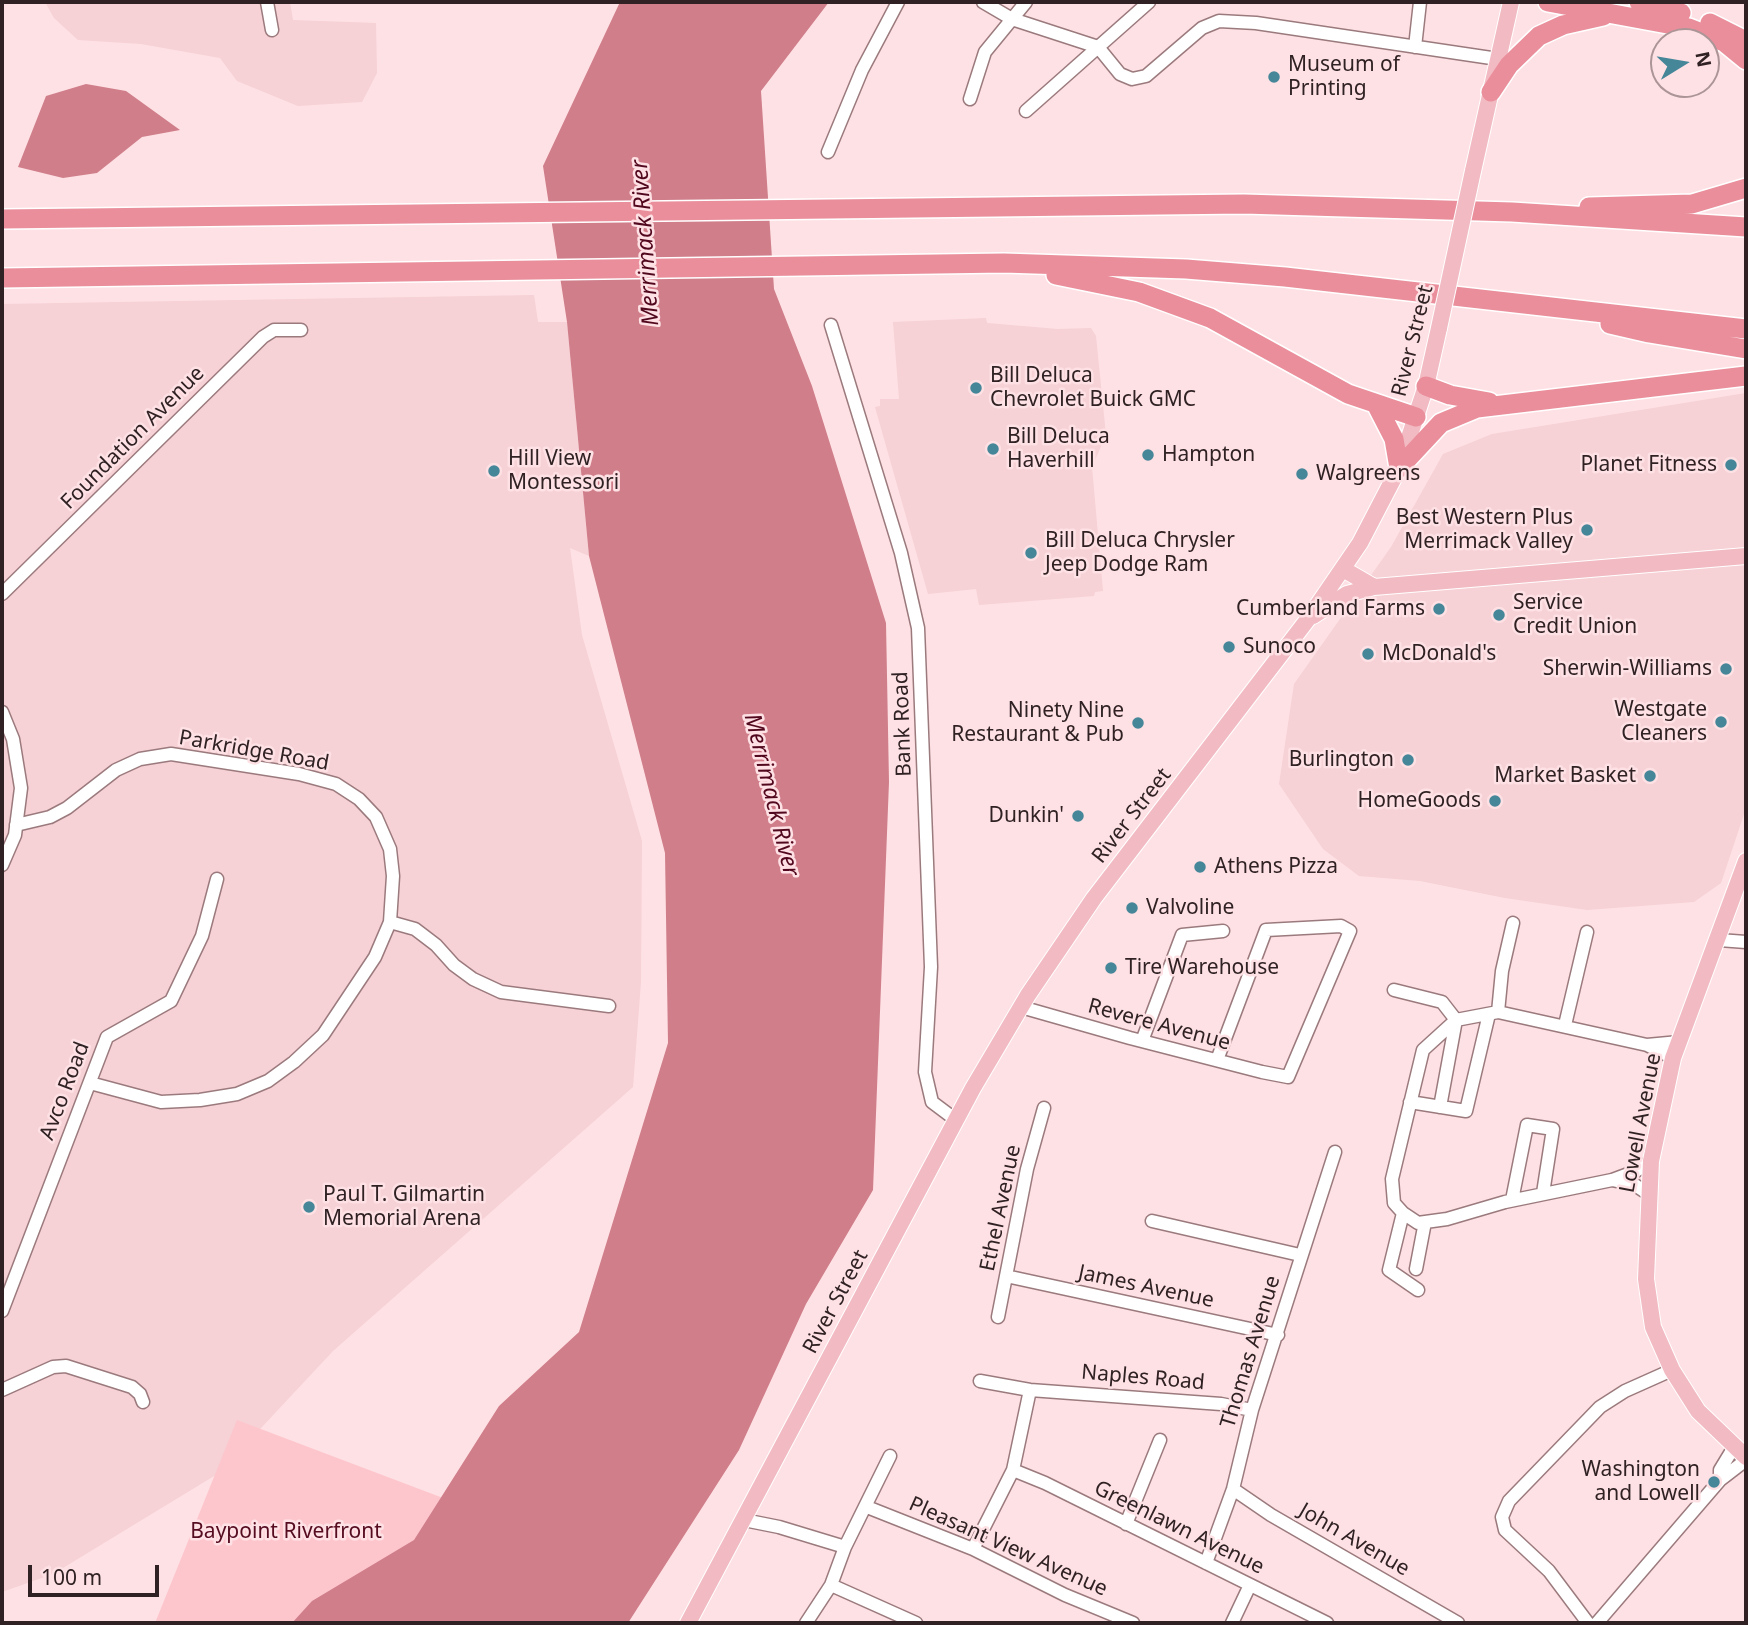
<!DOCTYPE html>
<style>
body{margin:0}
#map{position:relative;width:1748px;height:1625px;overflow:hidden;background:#fee1e4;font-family:"Noto Sans",sans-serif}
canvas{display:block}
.frame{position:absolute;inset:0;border:4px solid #302224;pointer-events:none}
.north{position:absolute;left:1650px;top:28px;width:70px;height:70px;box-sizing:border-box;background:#fee1e4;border:2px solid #ac9597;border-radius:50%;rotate:79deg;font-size:19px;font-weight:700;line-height:28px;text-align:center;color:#302224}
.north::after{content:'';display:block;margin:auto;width:24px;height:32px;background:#468699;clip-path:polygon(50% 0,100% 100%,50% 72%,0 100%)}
.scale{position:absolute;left:28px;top:1565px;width:131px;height:32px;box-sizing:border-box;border:4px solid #302224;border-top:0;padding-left:9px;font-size:21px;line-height:24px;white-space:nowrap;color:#302224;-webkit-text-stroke:5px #fee1e4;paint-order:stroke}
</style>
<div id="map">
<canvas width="1748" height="1625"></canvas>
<div class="frame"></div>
<div class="north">N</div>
<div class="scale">100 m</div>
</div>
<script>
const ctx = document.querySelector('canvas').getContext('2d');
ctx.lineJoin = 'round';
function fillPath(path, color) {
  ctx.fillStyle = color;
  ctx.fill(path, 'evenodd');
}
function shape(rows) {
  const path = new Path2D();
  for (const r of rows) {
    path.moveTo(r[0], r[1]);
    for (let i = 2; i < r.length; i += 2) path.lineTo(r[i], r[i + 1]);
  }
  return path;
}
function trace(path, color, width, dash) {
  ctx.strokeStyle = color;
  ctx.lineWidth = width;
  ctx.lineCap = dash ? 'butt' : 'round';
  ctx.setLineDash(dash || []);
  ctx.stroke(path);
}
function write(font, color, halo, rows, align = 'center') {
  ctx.font = font + ' "Noto Sans",sans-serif';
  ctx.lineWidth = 5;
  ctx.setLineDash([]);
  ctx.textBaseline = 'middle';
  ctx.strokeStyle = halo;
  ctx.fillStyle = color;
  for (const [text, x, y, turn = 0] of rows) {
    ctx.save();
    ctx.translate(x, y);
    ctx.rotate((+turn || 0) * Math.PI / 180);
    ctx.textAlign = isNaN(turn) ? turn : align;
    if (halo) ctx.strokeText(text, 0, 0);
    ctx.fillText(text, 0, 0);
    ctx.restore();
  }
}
const built = shape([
 [45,2,290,2,293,20,376,23,377,73,362,102,298,106,237,81,220,58,141,44,78,40,54,18],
 [534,295,538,322,567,322,589,556,570,548,582,635,642,841,641,982,633,1087,333,1351,219,1473,53,1574,2,1592,2,304],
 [986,318,987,323,1058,329,1091,328,1096,336,1106,435,1092,467,1103,591,1095,592,1094,596,979,605,976,589,928,594,875,407,880,406,880,399,899,399,893,322],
 [1746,393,1746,808,1721,883,1694,902,1587,910,1505,898,1420,881,1359,876,1323,849,1279,784,1294,684,1391,547,1443,454,1492,434]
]);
const green = shape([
 [237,1420,451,1501,421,1550,313,1623,155,1623]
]);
const water = shape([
 [620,2,829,2,761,91,774,289,812,386,886,623,889,782,873,1190,806,1304,739,1450,628,1623,292,1623,312,1601,414,1540,499,1406,579,1332,668,1043,665,853,589,556,567,322,543,166],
 [86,84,126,91,180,130,142,137,97,173,63,178,18,167,46,96]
]);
const minor = shape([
 [267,2,272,30],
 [983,2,1012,19,1098,47,1120,74,1132,79,1146,76,1202,28,1219,21,1256,23,1498,59],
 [1415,47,1420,2],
 [970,99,985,52,1026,2],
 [1026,111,1149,2],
 [828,152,862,70,898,2],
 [831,325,901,553,918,628,931,967,925,1072,932,1102,956,1120],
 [2,594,263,337,274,330,301,330],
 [2,712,13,739,21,788,15,835,2,865],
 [16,825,50,817,67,808,116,770,140,759,171,754,299,774,336,784,359,799,376,817,390,849,393,876,390,922,375,957,323,1035,294,1062,268,1081,237,1094,200,1100,161,1102,90,1083],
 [390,922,415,929,436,945,454,965,473,979,501,992,609,1006],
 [1719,940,1746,942],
 [1394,990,1442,1002,1456,1020,1440,1107],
 [1021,1007,1130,1038,1262,1072,1288,1077,1350,931,1341,926,1266,930,1217,1060],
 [1498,1012,1502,971,1513,923],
 [1565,1025,1587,932],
 [1142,1041,1182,935,1223,931],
 [1673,1058,1647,1045,1679,1042],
 [1410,1102,1466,1111,1489,1014],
 [1612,1180,1505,1202,1447,1219,1418,1223,1403,1213,1394,1203,1392,1179,1423,1050,1456,1020,1498,1012,1647,1045],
 [1647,1193,1635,1185,1612,1180,1636,1171,1651,1161],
 [1512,1200,1527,1125,1553,1129,1543,1193],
 [1403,1213,1389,1270,1418,1290],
 [1152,1221,1300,1255],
 [1416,1269,1425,1222],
 [1006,1276,1278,1335],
 [2,1311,107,1037,171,1001,202,936,217,879],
 [998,1317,1027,1169,1044,1108],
 [980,1381,1030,1390,1221,1404,1252,1410],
 [2,1390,53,1367,66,1366,132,1387,140,1394,143,1402],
 [1013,1470,1045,1483,1327,1623],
 [1720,1480,1720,1470,1734,1447],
 [1233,1489,1271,1515,1458,1623],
 [867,1507,973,1549,1065,1595,1133,1623],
 [744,1520,779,1527,845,1547],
 [1126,1524,1160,1440],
 [973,1549,1013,1470,1030,1390],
 [1206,1563,1233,1489,1252,1410,1335,1152],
 [831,1585,916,1623],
 [806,1623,831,1585,845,1547,890,1456],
 [1232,1623,1250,1585],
 [1588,1623,1549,1571,1505,1530,1502,1517,1509,1501,1600,1407,1625,1391,1672,1370],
 [1597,1623,1720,1480,1746,1460]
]);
const major = shape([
 [1473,171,1511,2],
 [1343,569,1374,587],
 [1313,616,1347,594,1374,587,1746,556],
 [1746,861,1673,1058,1651,1161,1646,1279,1653,1327,1672,1370,1698,1411,1746,1457],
 [688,1623,973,1088,1028,995,1094,898,1308,619,1360,543,1399,468,1426,386,1439,328]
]);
const highway = shape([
 [1548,2,1689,28,1724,42,1746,60],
 [1639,2,1681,13],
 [1710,23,1746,41],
 [1491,92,1509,65,1539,36,1563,25,1603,16],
 [1589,207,1692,204,1746,188],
 [2,219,1244,204,1512,212,1746,227],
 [1056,275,1139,292,1210,318,1348,394,1416,417],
 [2,278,1004,263,1186,269,1285,277,1746,329],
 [1610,324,1649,333,1746,349],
 [1426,386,1450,395,1489,402],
 [1377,406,1394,439,1399,468],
 [1399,468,1441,423,1477,408,1746,376]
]);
const majorBridge = shape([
 [1439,328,1473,171]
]);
const markers = [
 [1274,77,7,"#468699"],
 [976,388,7,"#468699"],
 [993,449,7,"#468699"],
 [1148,455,7,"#468699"],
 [1731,465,7,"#468699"],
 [494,471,7,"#468699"],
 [1302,474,7,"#468699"],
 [1587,530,7,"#468699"],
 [1031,553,7,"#468699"],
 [1439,609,7,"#468699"],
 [1499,615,7,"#468699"],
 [1229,647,7,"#468699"],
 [1368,654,7,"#468699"],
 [1726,669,7,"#468699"],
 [1721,722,7,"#468699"],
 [1138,723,7,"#468699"],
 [1408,760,7,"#468699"],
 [1650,776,7,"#468699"],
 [1495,801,7,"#468699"],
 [1078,816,7,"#468699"],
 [1200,867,7,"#468699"],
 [1132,908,7,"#468699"],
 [1111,968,7,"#468699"],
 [309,1207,7,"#468699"],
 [1714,1482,7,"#468699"]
];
const poiNames = [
 ["Museum of",1288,65],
 ["Printing",1288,89],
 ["Bill Deluca",990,376],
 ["Chevrolet Buick GMC",990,400],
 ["Bill Deluca",1007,437],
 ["Haverhill",1007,461],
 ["Hampton",1162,455],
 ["Hill View",508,459],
 ["Montessori",508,483],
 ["Planet Fitness",1717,465,"right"],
 ["Walgreens",1316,474],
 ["Best Western Plus",1573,518,"right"],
 ["Merrimack Valley",1573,542,"right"],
 ["Bill Deluca Chrysler",1045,541],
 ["Jeep Dodge Ram",1045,565],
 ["Service",1513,603],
 ["Credit Union",1513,627],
 ["Cumberland Farms",1425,609,"right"],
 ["Sunoco",1243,647],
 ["McDonald's",1382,654],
 ["Sherwin-Williams",1712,669,"right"],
 ["Westgate",1707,710,"right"],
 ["Cleaners",1707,734,"right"],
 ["Ninety Nine",1124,711,"right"],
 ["Restaurant & Pub",1124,735,"right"],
 ["Burlington",1394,760,"right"],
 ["Market Basket",1636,776,"right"],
 ["HomeGoods",1481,801,"right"],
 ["Dunkin'",1064,816,"right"],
 ["Athens Pizza",1214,867],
 ["Valvoline",1146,908],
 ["Tire Warehouse",1125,968],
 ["Paul T. Gilmartin",323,1195],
 ["Memorial Arena",323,1219],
 ["Washington",1700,1470,"right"],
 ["and Lowell",1700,1494,"right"]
];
const streetNames = [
 ["River Street",1413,341,-76],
 ["Foundation Avenue",133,438,-45],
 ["Bank Road",903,724,-92],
 ["Parkridge Road",254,751,10],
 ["River Street",1132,816,-52],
 ["Revere Avenue",1159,1025,15],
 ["Avco Road",65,1091,-69],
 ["Lowell Avenue",1641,1123,-79],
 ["Ethel Avenue",1001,1208,-78],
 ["James Avenue",1146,1287,12],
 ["River Street",836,1302,-62],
 ["Thomas Avenue",1251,1352,-73],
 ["Naples Road",1143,1378,5],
 ["Greenlawn Avenue",1179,1528,26],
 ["John Avenue",1354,1540,30],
 ["Pleasant View Avenue",1008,1547,24]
];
const parkNames = [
 ["Baypoint Riverfront",286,1532]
];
const waterNames = [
 ["Merrimack River",646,243,-94],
 ["Merrimack River",771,795,76]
];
fillPath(built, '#f6d1d5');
fillPath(green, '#fdc6cd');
fillPath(water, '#cf7e8a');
trace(minor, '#9b7a7d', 15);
trace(major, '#fff', 18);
trace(highway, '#fff', 22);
trace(minor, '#fff', 12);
trace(major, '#f2bbc3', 16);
trace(highway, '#ea8e9b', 19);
trace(majorBridge, '#fff', 18, []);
trace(majorBridge, '#f2bbc3', 16);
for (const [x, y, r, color] of markers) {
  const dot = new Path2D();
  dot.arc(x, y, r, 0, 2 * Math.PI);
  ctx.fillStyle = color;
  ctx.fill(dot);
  trace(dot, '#fee1e4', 2.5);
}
write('21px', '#302224', '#fee1e4', poiNames, 'left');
write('21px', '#302224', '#fee1e4', streetNames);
write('21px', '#550b20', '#fee1e4', parkNames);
write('italic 23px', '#51071d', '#fee1e4', waterNames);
</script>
